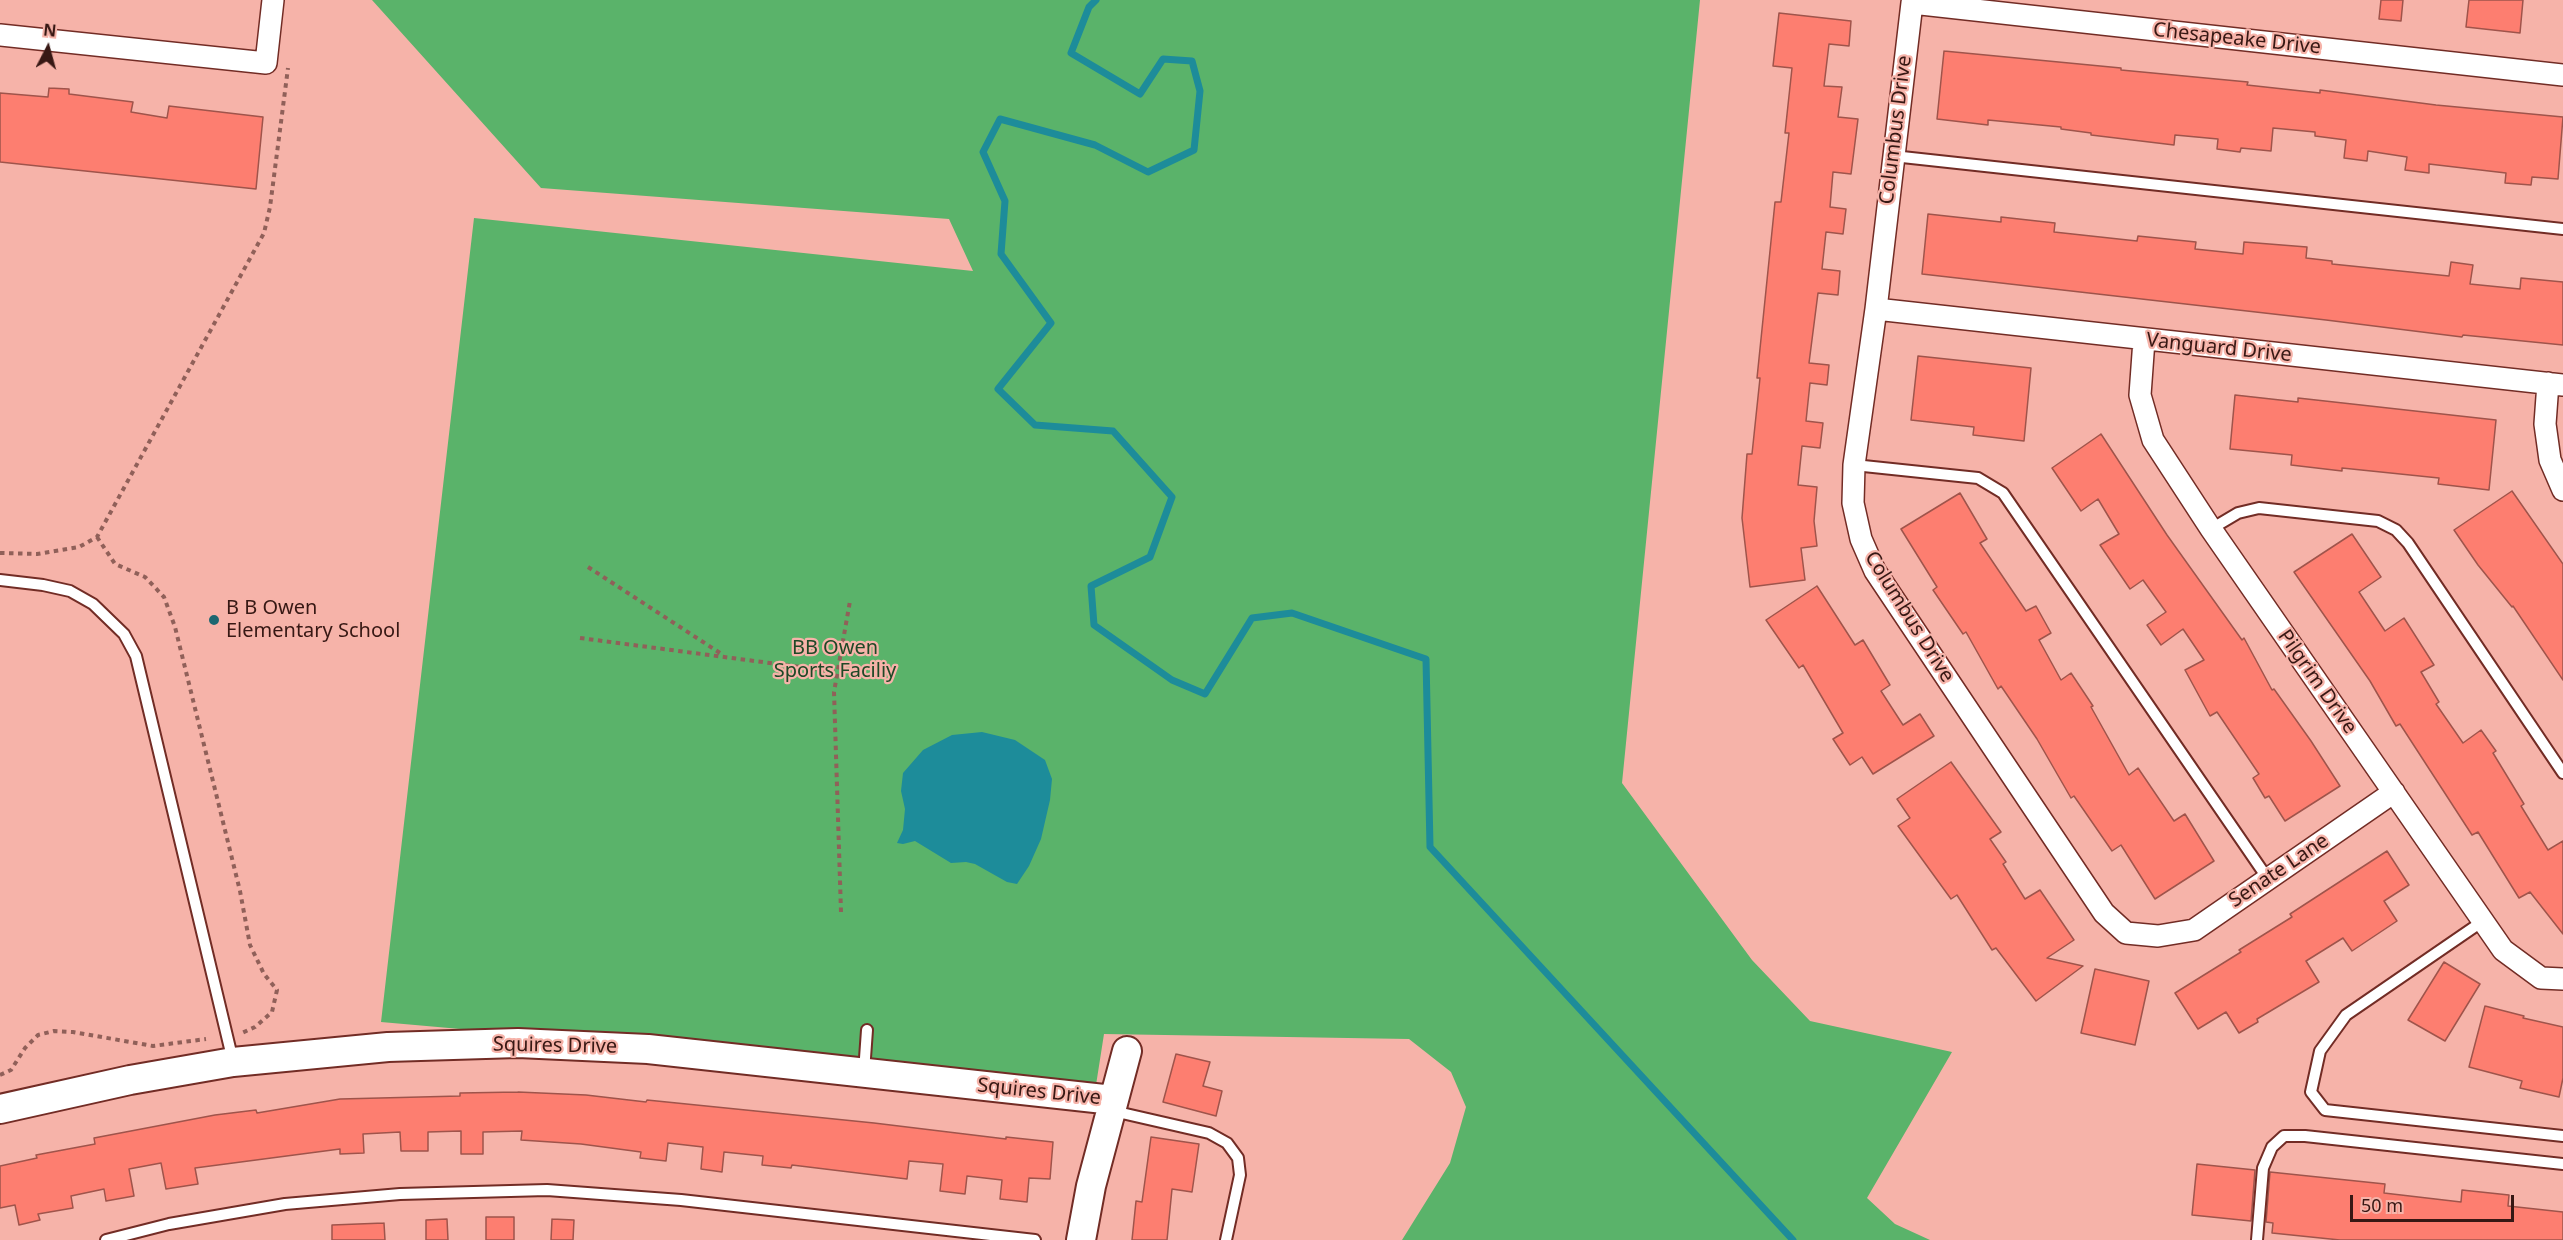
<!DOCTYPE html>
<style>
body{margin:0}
#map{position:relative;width:2563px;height:1240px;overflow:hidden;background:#f6b3a9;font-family:"Noto Sans",sans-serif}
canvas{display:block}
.north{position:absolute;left:18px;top:18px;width:60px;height:60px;-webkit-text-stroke:4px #f6b3a9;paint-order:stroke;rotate:6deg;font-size:16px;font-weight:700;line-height:24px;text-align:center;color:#371814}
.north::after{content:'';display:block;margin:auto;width:21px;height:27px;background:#371814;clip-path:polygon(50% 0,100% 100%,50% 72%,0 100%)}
.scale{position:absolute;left:2350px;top:1195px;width:164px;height:27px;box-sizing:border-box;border:3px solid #371814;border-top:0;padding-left:8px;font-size:18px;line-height:21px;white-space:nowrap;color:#371814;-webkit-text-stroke:4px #f6b3a9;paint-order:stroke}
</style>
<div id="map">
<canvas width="2563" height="1240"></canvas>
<div class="north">N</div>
<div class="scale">50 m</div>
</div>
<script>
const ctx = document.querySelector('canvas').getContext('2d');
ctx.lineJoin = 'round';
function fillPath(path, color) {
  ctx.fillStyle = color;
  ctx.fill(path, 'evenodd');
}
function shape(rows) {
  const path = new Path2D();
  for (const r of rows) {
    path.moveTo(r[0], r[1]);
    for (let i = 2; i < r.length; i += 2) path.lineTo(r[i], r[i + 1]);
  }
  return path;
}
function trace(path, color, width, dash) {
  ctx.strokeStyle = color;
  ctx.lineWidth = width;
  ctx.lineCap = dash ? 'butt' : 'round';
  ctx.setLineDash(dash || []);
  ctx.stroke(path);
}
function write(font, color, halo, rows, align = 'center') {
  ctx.font = font + ' "Noto Sans",sans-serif';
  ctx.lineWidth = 4.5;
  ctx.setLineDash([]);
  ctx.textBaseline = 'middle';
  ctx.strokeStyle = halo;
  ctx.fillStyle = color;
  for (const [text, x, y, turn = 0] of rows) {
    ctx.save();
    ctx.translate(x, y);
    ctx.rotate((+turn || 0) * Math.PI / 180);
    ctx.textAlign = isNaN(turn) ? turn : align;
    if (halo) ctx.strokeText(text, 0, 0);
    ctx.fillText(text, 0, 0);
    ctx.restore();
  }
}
const green = shape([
 [372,0,1700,0,1622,783,1752,960,1810,1021,1952,1052,1867,1198,1895,1224,1930,1240,1402,1240,1450,1163,1466,1107,1451,1072,1409,1039,1104,1034,1096,1085,381,1022,474,218,973,271,949,219,541,188]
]);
const water = shape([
 [982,732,1015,740,1045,760,1052,779,1050,800,1041,839,1029,866,1017,884,1007,882,975,864,966,862,951,863,915,841,903,844,897,843,903,830,905,809,901,791,903,773,923,750,952,735]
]);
const stream = shape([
 [1096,0,1089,7,1071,53,1140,94,1163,59,1192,61,1200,91,1194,150,1148,172,1095,145,1000,119,983,152,1005,201,1001,254,1051,323,998,389,1035,425,1113,431,1172,497,1150,557,1091,586,1094,625,1172,680,1205,694,1252,618,1292,613,1426,659,1430,847,1793,1240]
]);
const building = shape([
 [2381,0,2403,0,2401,21,2379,19,2381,0],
 [2469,0,2523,0,2520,33,2466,27,2469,0],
 [1779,13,1851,21,1849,46,1829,44,1824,86,1842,87,1838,117,1858,119,1851,174,1833,172,1830,207,1846,209,1843,234,1826,232,1822,269,1840,271,1838,295,1818,293,1809,363,1829,365,1827,385,1810,383,1806,421,1823,423,1820,448,1802,446,1798,485,1817,487,1814,521,1817,546,1801,548,1805,580,1750,587,1742,518,1747,454,1752,454,1760,378,1757,378,1775,202,1781,202,1789,133,1785,133,1792,68,1773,66,1779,13],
 [1944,51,2121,68,2121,70,2248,82,2247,85,2320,93,2320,90,2436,105,2563,117,2558,179,2532,177,2531,185,2505,183,2506,173,2429,164,2429,173,2405,170,2407,157,2368,151,2367,161,2344,158,2346,140,2315,136,2315,132,2273,128,2271,151,2241,148,2240,152,2217,149,2218,139,2175,135,2174,145,2091,135,2091,133,2061,129,2061,127,1988,120,1988,125,1937,119,1944,51],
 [49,88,69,89,69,94,133,102,131,112,167,118,169,106,263,117,256,189,0,162,0,93,48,97,49,88],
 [1928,214,2001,222,2001,217,2055,223,2054,232,2137,241,2138,236,2196,242,2195,249,2243,254,2244,242,2307,247,2306,258,2332,261,2332,264,2449,276,2451,262,2473,265,2470,284,2520,289,2521,278,2563,282,2563,345,2463,335,2462,337,2326,320,1922,274,1928,214],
 [1918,356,2031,368,2024,441,1973,435,1974,427,1911,420,1918,356],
 [2235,395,2298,402,2298,398,2496,420,2489,490,2438,484,2439,478,2342,468,2342,471,2291,465,2292,455,2230,449,2235,395],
 [2101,434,2167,535,2242,640,2244,638,2272,690,2274,689,2311,741,2340,786,2285,821,2269,796,2265,798,2253,778,2259,774,2217,712,2210,716,2185,670,2204,660,2183,629,2161,645,2147,625,2166,612,2143,580,2130,589,2100,545,2119,534,2098,499,2081,511,2052,468,2101,434],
 [2512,491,2563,564,2563,680,2513,606,2512,607,2478,565,2454,530,2512,491],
 [1960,493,1987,539,1980,543,2026,611,2036,606,2051,633,2039,640,2061,680,2071,673,2093,706,2091,707,2129,775,2138,768,2174,821,2185,814,2214,861,2155,899,2121,845,2112,851,2074,796,2071,798,2037,739,2001,686,1998,689,1966,632,1963,634,1933,590,1937,587,1901,529,1960,493],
 [2352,534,2381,577,2359,592,2385,631,2404,618,2434,665,2421,672,2439,702,2436,704,2463,743,2481,730,2496,751,2493,753,2524,804,2521,806,2548,850,2563,841,2563,934,2530,892,2519,898,2478,832,2472,835,2400,724,2396,726,2370,681,2294,572,2352,534],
 [1817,586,1855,645,1863,640,1890,685,1881,691,1903,725,1920,714,1934,736,1873,774,1862,757,1850,765,1833,739,1843,733,1803,665,1799,668,1766,620,1817,586],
 [1951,762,2001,832,1990,839,2006,862,2003,864,2025,899,2040,890,2074,940,2047,958,2083,966,2036,1001,1996,948,1992,950,1957,895,1951,899,1898,826,1910,818,1897,799,1951,762],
 [2387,851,2409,885,2384,901,2397,921,2352,951,2343,938,2306,961,2319,982,2257,1019,2258,1022,2239,1033,2226,1012,2198,1029,2175,993,2241,952,2239,950,2292,917,2290,914,2387,851],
 [2444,962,2480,984,2445,1041,2408,1020,2444,962],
 [2095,969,2149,981,2135,1045,2081,1033,2095,969],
 [2485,1006,2524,1016,2523,1018,2563,1027,2563,1078,2559,1097,2520,1088,2522,1081,2469,1067,2485,1006],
 [1176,1054,1210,1062,1203,1086,1222,1091,1216,1116,1163,1102,1176,1054],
 [518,1092,586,1095,646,1102,647,1100,874,1123,1006,1139,1006,1137,1053,1142,1050,1179,1029,1178,1027,1202,1000,1199,1002,1180,967,1176,965,1194,940,1191,943,1164,909,1161,907,1179,792,1165,791,1168,762,1165,763,1156,724,1152,722,1172,701,1169,703,1147,668,1143,666,1161,640,1158,641,1152,581,1144,521,1140,522,1131,483,1132,483,1154,461,1154,461,1131,428,1132,428,1151,401,1151,400,1132,363,1134,364,1153,340,1154,340,1149,195,1168,198,1184,166,1189,161,1163,129,1169,134,1196,106,1201,104,1189,71,1196,73,1208,38,1214,40,1220,19,1225,15,1205,0,1208,0,1166,37,1158,36,1155,95,1144,94,1138,215,1115,256,1110,257,1113,340,1099,460,1096,460,1093,518,1092],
 [1151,1137,1199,1144,1192,1192,1172,1189,1167,1240,1132,1240,1136,1201,1142,1202,1151,1137],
 [2197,1164,2255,1170,2251,1221,2192,1215,2197,1164],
 [2270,1172,2385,1184,2384,1193,2461,1202,2462,1190,2509,1195,2508,1206,2563,1212,2563,1240,2340,1240,2272,1233,2273,1223,2266,1222,2270,1172],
 [486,1217,514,1217,514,1240,486,1240,486,1217],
 [447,1219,448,1240,426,1240,426,1220,447,1219],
 [552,1219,574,1220,573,1240,551,1240,552,1219],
 [384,1223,385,1240,332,1240,332,1225,384,1223]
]);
const path = shape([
 [97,537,115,564,145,577,164,597,175,627,240,891,250,945,264,974,277,990,272,1012,255,1027,242,1033],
 [0,553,37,554,79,547,97,537,264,233,270,207,288,68],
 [588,567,723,655],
 [580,638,838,672],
 [841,912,834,692,850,601],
 [0,1075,11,1070,25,1048,38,1035,54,1031,73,1032,153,1046,206,1039]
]);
const lane = shape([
 [1893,156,2563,229],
 [1854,465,1978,478,2003,493,2268,879],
 [2211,529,2238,513,2259,508,2378,521,2396,530,2408,543,2563,773],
 [0,580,43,585,70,591,93,604,124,634,136,656,233,1061],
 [2483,921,2346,1015,2320,1051,2311,1092,2325,1110,2563,1136],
 [864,1072,867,1030],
 [1113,1111,1209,1133,1227,1143,1238,1158,1240,1175,1226,1240],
 [106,1240,169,1224,285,1204,400,1194,547,1190,681,1200,1035,1240],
 [2257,1240,2263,1168,2272,1147,2284,1136,2305,1136,2563,1164]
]);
const street = shape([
 [0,35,266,63,273,0],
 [1876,309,2563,385],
 [2144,340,2140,395,2153,440,2211,529,2503,950,2541,978,2563,979],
 [2548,383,2545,424,2550,460,2563,490],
 [2394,792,2194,930,2158,936,2126,933,2104,913,1875,571,1861,539,1853,503,1854,465,1876,309,1912,3,2563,75]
]);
const secondary = shape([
 [0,1109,130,1080,233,1062,388,1047,518,1043,648,1049,1113,1100],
 [1081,1240,1091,1186,1127,1051]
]);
const markers = [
 [214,620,6,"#1c6771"]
];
const streetNames = [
 ["Chesapeake Drive",2237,39,6],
 ["Columbus Drive",1896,130,-83],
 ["Vanguard Drive",2219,348,6],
 ["Columbus Drive",1909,617,58],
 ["Pilgrim Drive",2317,682,55],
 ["Senate Lane",2279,871,-34],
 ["Squires Drive",555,1046,1],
 ["Squires Drive",1039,1092,6]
];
const poiNames = [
 ["B B Owen",226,608],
 ["Elementary School",226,631]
];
const parkNames = [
 ["BB Owen",835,648],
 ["Sports Faciliy",835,671]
];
fillPath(green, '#5ab36a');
fillPath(water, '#1d8c9a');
trace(stream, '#1d8c9a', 7);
fillPath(building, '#fd7e70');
trace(building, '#9f544b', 1.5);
trace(lane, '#722c25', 14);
trace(street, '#722c25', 24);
trace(secondary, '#722c25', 32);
trace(path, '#906059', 4, [4.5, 4.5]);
trace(lane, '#fff', 10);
trace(street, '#fff', 21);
trace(secondary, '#fff', 28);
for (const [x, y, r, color] of markers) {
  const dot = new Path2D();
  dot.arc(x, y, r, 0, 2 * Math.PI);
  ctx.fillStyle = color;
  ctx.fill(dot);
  trace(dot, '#f6b3a9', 2);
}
write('20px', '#371814', '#f6b3a9', streetNames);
write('20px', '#371814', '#f6b3a9', poiNames, 'left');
write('20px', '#1e4826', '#f6b3a9', parkNames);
</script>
